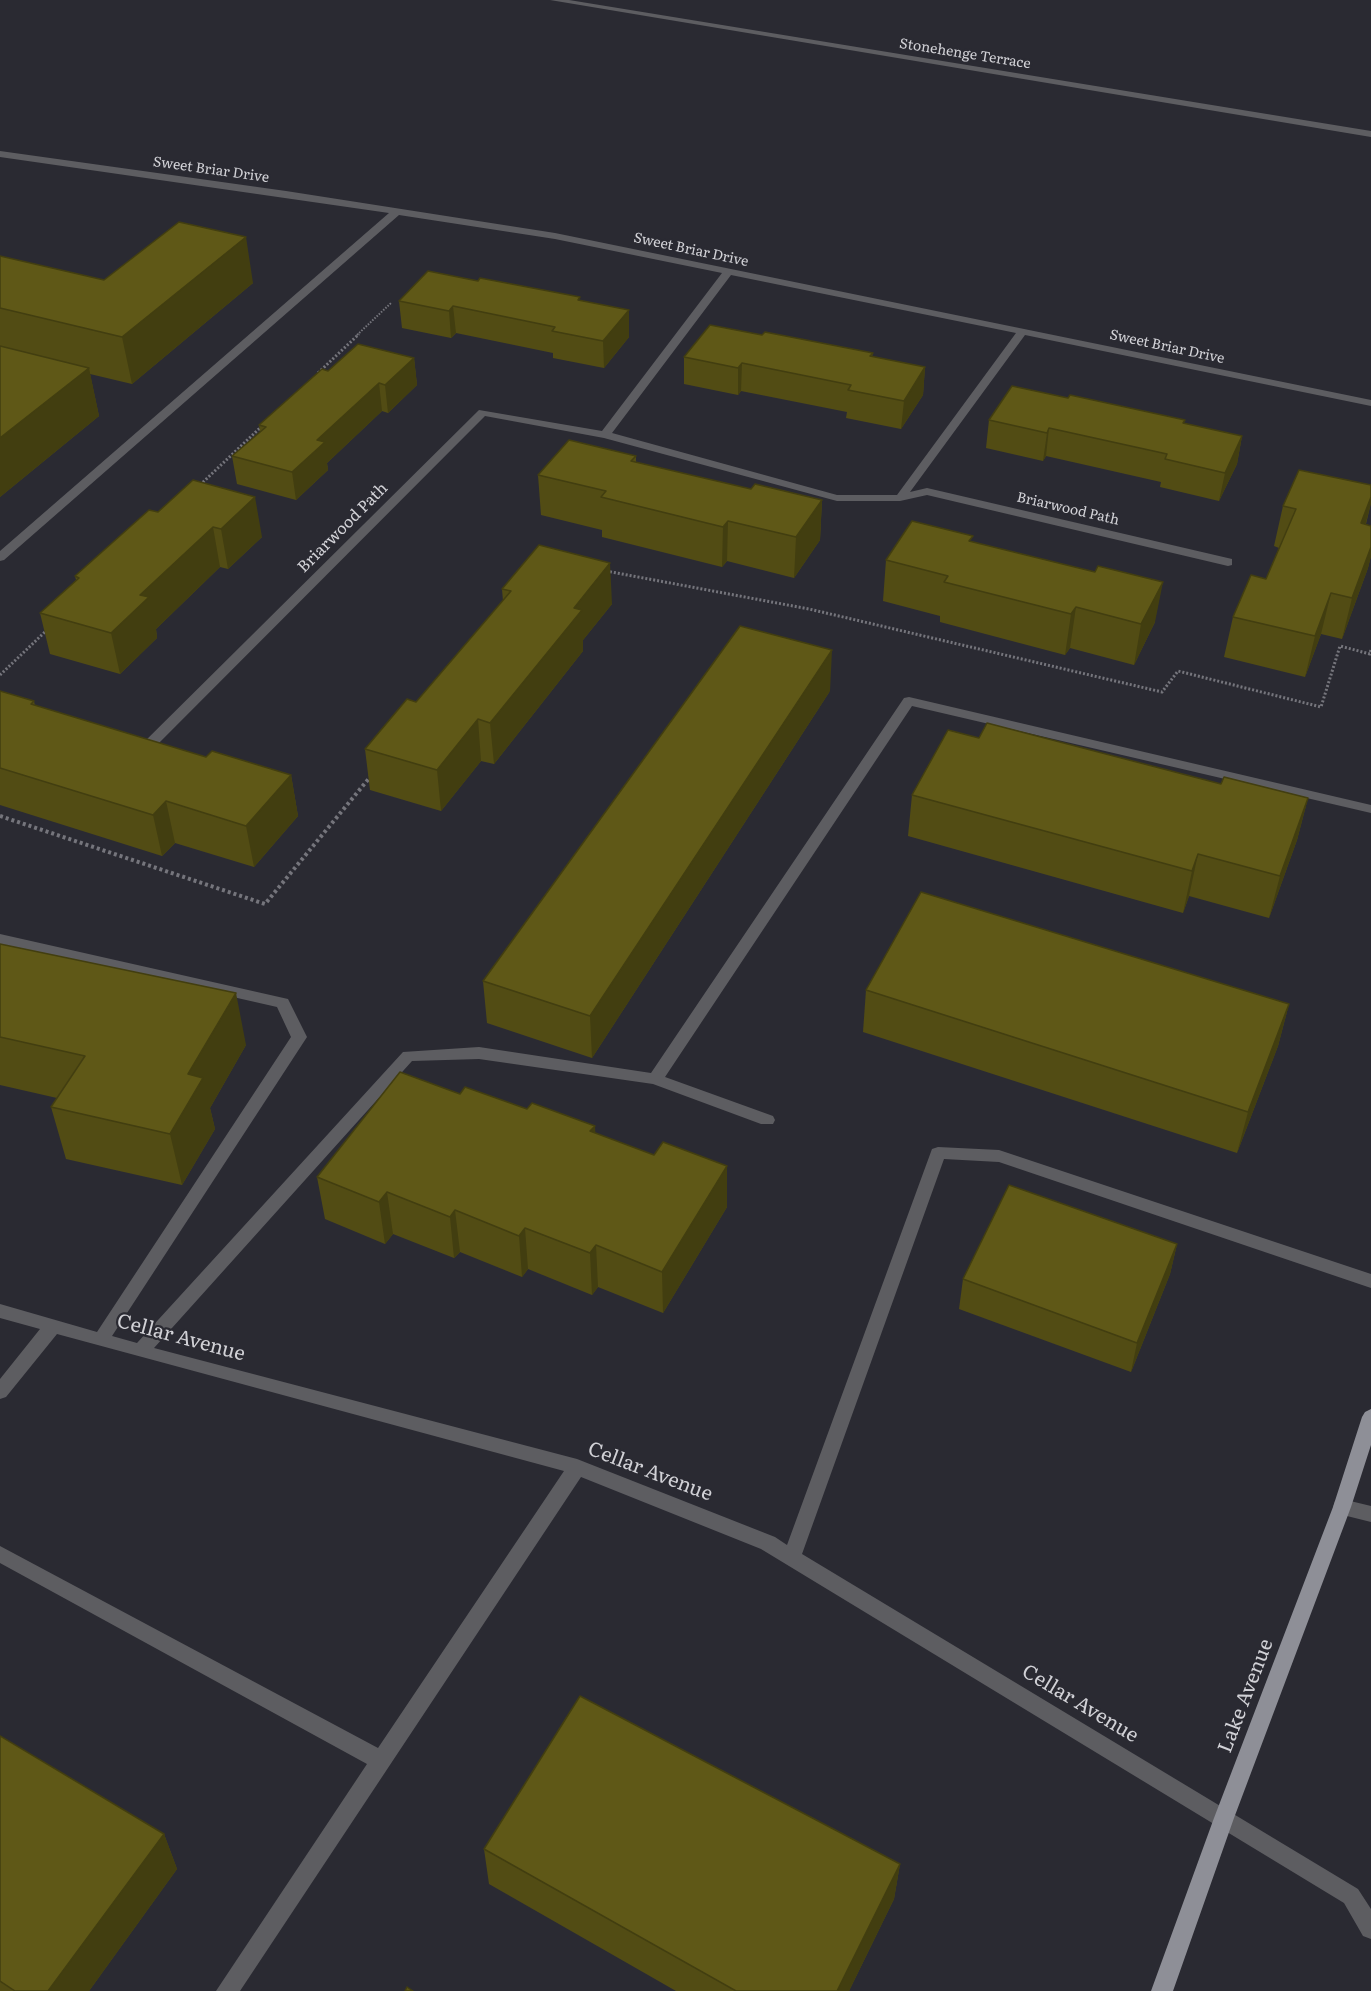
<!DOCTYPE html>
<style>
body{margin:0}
canvas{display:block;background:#2a2a32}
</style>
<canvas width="1371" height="1991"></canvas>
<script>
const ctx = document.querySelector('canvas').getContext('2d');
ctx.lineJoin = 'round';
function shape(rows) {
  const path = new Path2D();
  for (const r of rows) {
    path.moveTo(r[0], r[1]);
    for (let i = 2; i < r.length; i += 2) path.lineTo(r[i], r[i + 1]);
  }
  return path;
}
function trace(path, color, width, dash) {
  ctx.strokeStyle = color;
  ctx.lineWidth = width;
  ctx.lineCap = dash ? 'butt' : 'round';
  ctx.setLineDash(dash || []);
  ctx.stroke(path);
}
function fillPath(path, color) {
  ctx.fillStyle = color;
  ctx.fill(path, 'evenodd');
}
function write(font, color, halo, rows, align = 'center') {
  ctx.font = font + ' Literata,serif';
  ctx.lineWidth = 4.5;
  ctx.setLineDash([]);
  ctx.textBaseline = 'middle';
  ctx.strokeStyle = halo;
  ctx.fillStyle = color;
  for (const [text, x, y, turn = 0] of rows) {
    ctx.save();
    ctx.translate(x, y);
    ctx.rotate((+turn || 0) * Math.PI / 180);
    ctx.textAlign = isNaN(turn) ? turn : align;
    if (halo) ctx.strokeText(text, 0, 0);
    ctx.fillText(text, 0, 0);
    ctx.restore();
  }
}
const pathFar2 = shape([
 [357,335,391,303]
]);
const pathFar1 = shape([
 [318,373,359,334],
 [200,485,262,426],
 [606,571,809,609,1162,692,1178,671,1321,707,1340,646,1370,654,1371,649],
 [0,675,47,630]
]);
const path = shape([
 [0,816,265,904,371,776]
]);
const minor = shape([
 [550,0,569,0,1371,131,1371,137,550,0],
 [0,151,286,191,555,233,1371,400,1371,406,1025,335,910,492,927,488,1232,559,1232,565,1228,566,927,495,900,501,837,501,604,438,485,416,144,758,139,759,134,758,132,755,134,752,479,410,602,431,722,273,555,239,399,215,4,560,0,561,0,551,389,213,0,157,0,151],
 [731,275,1016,333,897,495,837,495,612,433,731,275],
 [909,697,1371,805,1371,813,912,706,665,1077,773,1116,775,1120,773,1124,761,1124,653,1084,479,1059,412,1061,154,1348,577,1459,775,1537,787,1545,932,1149,938,1147,999,1150,1371,1274,1371,1288,999,1162,944,1159,802,1554,1358,1889,1371,1909,1371,1939,1363,1936,1344,1903,761,1549,581,1477,240,1991,216,1991,367,1764,0,1563,0,1546,378,1748,564,1471,57,1334,6,1397,0,1399,0,1379,40,1329,0,1318,0,1304,97,1332,291,1037,277,1007,0,944,0,934,288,999,307,1037,112,1336,137,1343,403,1052,479,1047,651,1073,904,698,909,697],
 [1342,1499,1371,1506,1371,1522,1335,1513,1333,1507,1335,1501,1342,1499]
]);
const major = shape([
 [1371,1409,1371,1445,1351,1507,1234,1818,1173,1991,1151,1991,1214,1818,1333,1507,1362,1417,1365,1412,1371,1409]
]);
const wall = shape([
 [0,256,104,280,253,283,132,384,90,374,99,416,0,497],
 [580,300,629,337,604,368,553,358,553,353,456,333,451,338,402,328,399,301],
 [762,335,873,353,872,357,925,367,923,395,901,429,846,418,847,412,741,391,738,395,684,384,684,357],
 [414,358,417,385,388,413,382,411,327,463,328,470,296,500,237,484,232,456,260,432,259,425,328,371],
 [989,420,1185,424,1242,436,1237,464,1219,501,1160,487,1161,482,1046,456,1043,461,986,448],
 [636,456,636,462,751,489,822,500,820,540,794,578,727,561,722,567,602,537,602,530,541,515,538,475],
 [1371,503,1366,524,1371,526,1371,556,1368,568,1342,639,1321,634,1305,677,1224,657,1233,617,1266,579,1279,548,1274,546,1283,506],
 [149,510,262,537,228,569,220,567,156,629,157,638,120,674,50,654,40,613,76,580,75,576],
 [973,542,1155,622,1134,665,1070,648,1065,655,940,622,940,616,883,601,886,560],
 [502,589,612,604,583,640,583,651,494,764,481,761,441,811,370,790,365,749,416,702,503,601],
 [0,691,34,701,35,706,206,757,291,775,298,816,254,867,175,843,162,856,0,805],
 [830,691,592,1058,487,1023,483,981],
 [979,738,1221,784,1308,798,1297,840,1269,918,1189,896,1183,913,908,836,912,795],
 [0,944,246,1045,210,1108,215,1129,182,1185,66,1159,51,1107,57,1098,0,1085],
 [866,990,1289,1004,1278,1046,1237,1153,863,1032],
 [460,1094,595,1126,595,1133,654,1155,727,1166,727,1207,663,1313,598,1287,592,1295,528,1269,522,1277,460,1252,454,1258,393,1234,385,1244,325,1219,317,1177],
 [1177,1244,1170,1274,1131,1372,959,1309,963,1279],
 [0,1736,164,1834,177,1869,89,1991,0,1991],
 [484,1849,900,1864,894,1899,849,1991,676,1991,489,1884]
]);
const shadedWall = shape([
 [246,237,253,283,132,384,122,337],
 [453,306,456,333,451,338,449,311],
 [629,310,629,337,604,368,603,341],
 [414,358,417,385,388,413,385,385],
 [742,363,741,391,738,395,738,368],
 [925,367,923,395,901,429,904,401],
 [89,368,99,416,0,497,0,438],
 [379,383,382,411,327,463,328,470,296,500,292,472,317,440],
 [1049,428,1046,456,1043,461,1047,433],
 [1242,436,1237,464,1219,501,1225,473],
 [255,497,262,537,228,569,221,529],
 [1371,497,1371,503,1365,526,1361,523],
 [822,500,820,540,794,578,796,537],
 [728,521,727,561,722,567,723,527],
 [213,527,220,567,156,629,157,638,120,674,111,633,140,595],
 [1371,547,1371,556,1368,568,1342,639,1352,598],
 [610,563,612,604,583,640,583,651,494,764,490,723,574,608],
 [1163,582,1155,622,1134,665,1141,624],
 [1331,593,1321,634,1305,677,1315,636],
 [1076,607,1070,648,1065,655,1071,614],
 [832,650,830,691,592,1058,590,1016],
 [478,719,481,761,441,811,437,770],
 [291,775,298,816,254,867,246,826],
 [1308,798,1297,840,1269,918,1280,876],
 [166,801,175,843,162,856,153,815],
 [1198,854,1189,896,1183,913,1192,871],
 [236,993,246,1045,210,1108,215,1129,182,1185,170,1134,188,1074],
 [1289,1004,1278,1046,1237,1153,1248,1112],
 [595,1126,597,1167,590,1131],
 [727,1166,727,1207,663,1313,662,1272],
 [387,1192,393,1234,385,1244,379,1202],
 [455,1210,460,1252,454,1258,450,1217],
 [525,1228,528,1269,522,1277,519,1236],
 [1177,1244,1170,1274,1131,1372,1137,1343],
 [596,1245,598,1287,592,1295,590,1253],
 [164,1834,177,1869,89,1991,48,1991],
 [900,1864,894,1899,849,1991,837,1991]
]);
const building = shape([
 [179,222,246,237,122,337,0,308,0,256,104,280,179,222],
 [428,271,478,281,480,278,580,297,578,300,629,310,603,341,552,331,555,327,453,306,449,311,399,301,428,271],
 [710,325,762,335,765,332,873,353,870,356,925,367,904,401,848,390,851,385,742,363,738,368,684,357,710,325],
 [358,344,414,358,385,385,379,383,317,440,325,442,292,472,232,456,266,427,259,425,322,369,328,371,358,344],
 [0,346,89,368,0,438,0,346],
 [1012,386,1068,398,1070,395,1185,420,1183,423,1242,436,1225,473,1165,459,1167,454,1049,428,1047,433,989,420,1012,386],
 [569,440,636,456,631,461,751,489,755,484,822,500,796,537,728,521,723,527,601,497,606,491,538,475,569,440],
 [1299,470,1371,485,1371,497,1361,523,1371,526,1371,547,1352,598,1331,593,1315,636,1233,617,1251,575,1266,579,1296,509,1283,506,1299,470],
 [193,480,255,497,221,529,213,527,140,595,149,597,111,633,40,613,79,578,75,576,149,510,158,512,193,480],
 [912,521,973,536,969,541,1095,572,1098,566,1163,582,1141,624,1076,607,1071,614,944,582,948,576,886,560,912,521],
 [539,545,610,563,574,608,582,610,490,723,478,719,437,770,365,749,407,699,416,702,511,591,502,589,539,545],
 [740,626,832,650,590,1016,483,981,740,626],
 [0,691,34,701,31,704,206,757,212,751,291,775,246,826,166,801,153,815,0,768,0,691],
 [987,723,1221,784,1224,777,1308,798,1280,876,1198,854,1192,871,912,795,948,730,979,738,987,723],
 [921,892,1289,1004,1248,1112,866,990,921,892],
 [0,944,236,993,188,1074,203,1078,170,1134,51,1107,85,1056,0,1037,0,944],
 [400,1072,460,1094,465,1087,527,1109,532,1103,595,1126,590,1131,654,1155,663,1142,727,1166,662,1272,596,1245,590,1253,525,1228,519,1236,455,1210,450,1217,387,1192,379,1202,317,1177,400,1072],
 [1009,1185,1177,1244,1137,1343,963,1279,1009,1185],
 [580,1696,900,1864,837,1991,736,1991,484,1849,580,1696],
 [0,1736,164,1834,48,1991,15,1991,0,1981,0,1736],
 [407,1987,413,1991,405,1991,407,1987]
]);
const farStreetnames = [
 ["Stonehenge Terrace",965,54,9],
 ["Sweet Briar Drive",211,170,8],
 ["Sweet Briar Drive",691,250,12],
 ["Sweet Briar Drive",1167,347,12],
 ["Briarwood Path",1068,509,13]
];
const streetNames = [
 ["Briarwood Path",343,528,-45]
];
const nearStreetnames = [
 ["Cellar Avenue",181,1338,15],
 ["Cellar Avenue",650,1472,21],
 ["Lake Avenue",1246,1696,-69],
 ["Cellar Avenue",1080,1704,31]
];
trace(pathFar2, '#75757c', 2, [1.5, 1.5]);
trace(pathFar1, '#75757c', 3, [2, 2]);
trace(path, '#75757c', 4, [3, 3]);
fillPath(minor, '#5d5d61');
fillPath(major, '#8e8f97');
fillPath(wall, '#524c14');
fillPath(shadedWall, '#423e10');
fillPath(building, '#5f5817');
trace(building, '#423e10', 1.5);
write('14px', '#d1d1d6', '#2a2a32', farStreetnames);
write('16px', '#d1d1d6', '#2a2a32', streetNames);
write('20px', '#d1d1d6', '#2a2a32', nearStreetnames);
</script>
